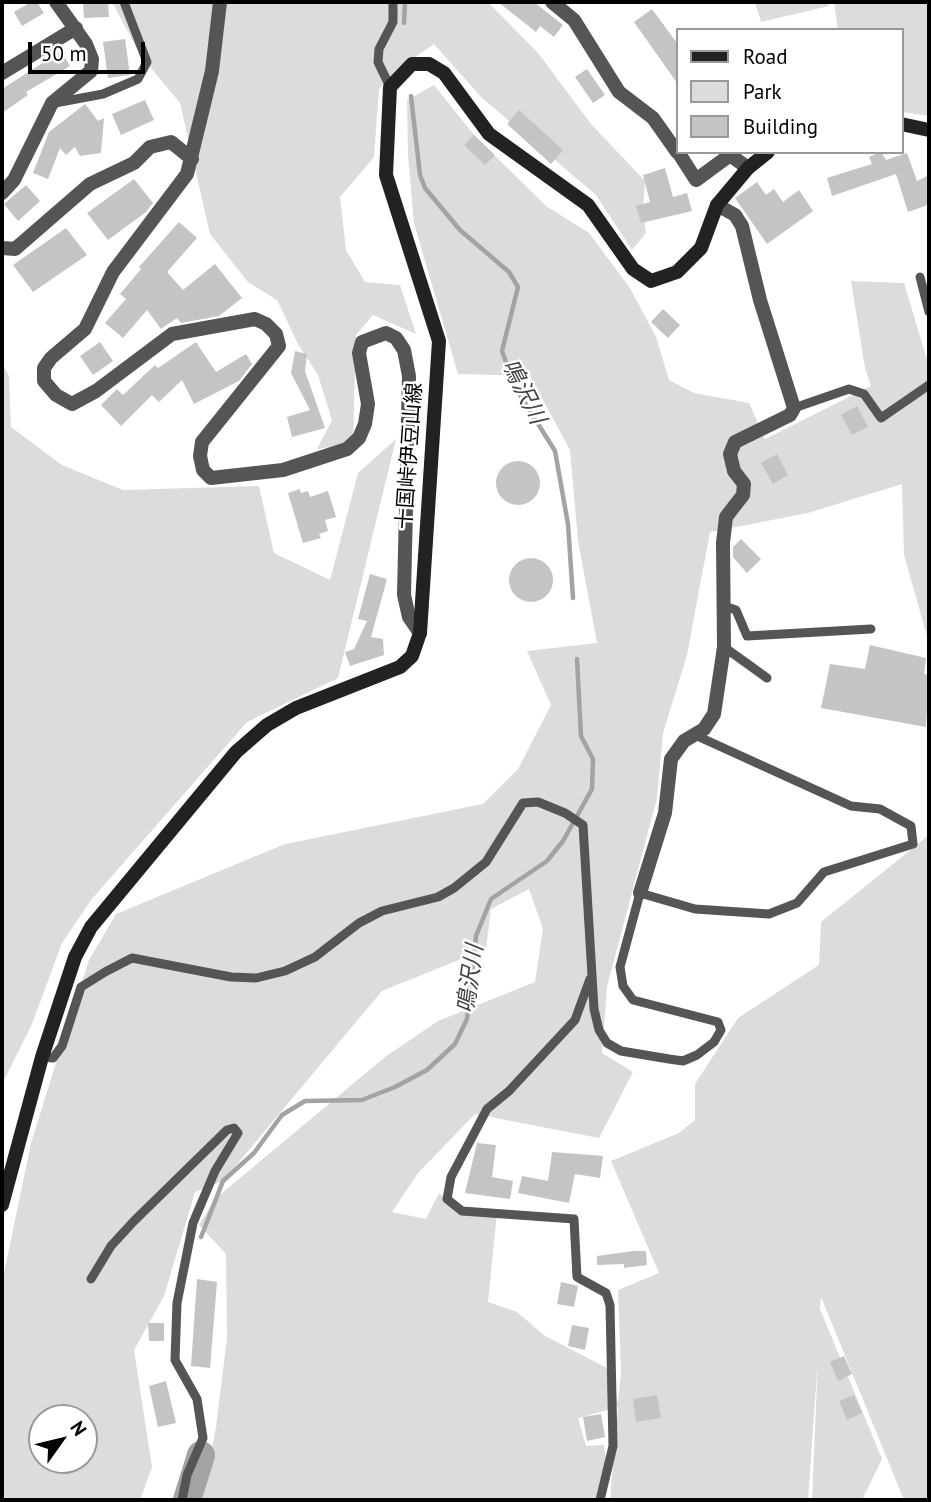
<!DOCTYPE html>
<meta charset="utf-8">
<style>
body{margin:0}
#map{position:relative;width:931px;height:1502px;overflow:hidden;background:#fff;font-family:"PT Sans",sans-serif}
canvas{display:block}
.frame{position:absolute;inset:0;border:4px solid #000;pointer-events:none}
.legend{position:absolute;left:676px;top:28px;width:228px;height:126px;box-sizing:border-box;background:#fff;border:2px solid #999;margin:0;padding:9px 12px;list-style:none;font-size:21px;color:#000}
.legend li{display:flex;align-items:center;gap:14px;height:35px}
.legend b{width:35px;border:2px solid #999}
.north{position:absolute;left:28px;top:1404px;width:70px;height:70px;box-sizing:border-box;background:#fff;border:2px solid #999;border-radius:50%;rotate:56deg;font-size:19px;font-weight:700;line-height:28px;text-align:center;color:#000}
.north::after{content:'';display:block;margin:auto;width:24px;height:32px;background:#000;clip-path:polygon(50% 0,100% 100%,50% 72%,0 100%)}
.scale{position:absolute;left:28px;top:42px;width:117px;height:32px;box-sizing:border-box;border:4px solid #000;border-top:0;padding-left:9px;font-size:21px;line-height:24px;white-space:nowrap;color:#000;-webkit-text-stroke:5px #fff;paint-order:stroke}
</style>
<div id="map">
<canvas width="931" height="1502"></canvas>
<div class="frame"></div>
<ul class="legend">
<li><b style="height:9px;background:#222"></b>Road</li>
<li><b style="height:19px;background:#dcdcdc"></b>Park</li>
<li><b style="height:19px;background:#c4c4c4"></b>Building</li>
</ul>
<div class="north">N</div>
<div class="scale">50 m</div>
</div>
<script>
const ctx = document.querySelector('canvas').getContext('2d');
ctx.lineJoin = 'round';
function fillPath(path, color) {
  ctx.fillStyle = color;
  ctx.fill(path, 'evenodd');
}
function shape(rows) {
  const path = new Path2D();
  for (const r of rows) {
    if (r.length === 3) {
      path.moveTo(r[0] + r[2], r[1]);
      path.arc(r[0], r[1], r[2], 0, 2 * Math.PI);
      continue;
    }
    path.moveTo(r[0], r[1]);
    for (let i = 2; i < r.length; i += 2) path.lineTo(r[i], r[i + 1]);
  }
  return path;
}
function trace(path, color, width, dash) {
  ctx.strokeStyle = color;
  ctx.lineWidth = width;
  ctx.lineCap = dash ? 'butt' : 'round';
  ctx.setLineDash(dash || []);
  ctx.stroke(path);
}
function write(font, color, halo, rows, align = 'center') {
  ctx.font = font + ' "PT Sans","Noto Sans JP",sans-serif';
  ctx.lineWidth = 5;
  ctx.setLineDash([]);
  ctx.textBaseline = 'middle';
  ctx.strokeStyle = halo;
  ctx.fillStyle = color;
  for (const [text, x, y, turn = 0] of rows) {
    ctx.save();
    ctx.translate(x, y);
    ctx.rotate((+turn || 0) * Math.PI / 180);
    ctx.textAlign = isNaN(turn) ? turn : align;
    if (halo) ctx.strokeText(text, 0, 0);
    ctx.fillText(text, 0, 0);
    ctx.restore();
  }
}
const green = shape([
 [112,2,488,2,538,53,591,124,645,181,643,212,646,233,632,250,596,195,481,97,434,44,405,64,379,89,374,157,340,197,346,250,365,282,400,285,416,334,373,315,356,335,353,443,317,449,332,420,318,375,298,344,277,300,248,282,210,234,180,103,141,56],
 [755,2,828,2,829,6,761,22],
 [834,2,929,2,929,116,901,112,901,30,838,30],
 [434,85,474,135,546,206,589,233,630,288,656,337,669,380,694,393,749,403,765,439,871,386,865,368,851,281,904,283,929,366,929,643,904,555,902,484,808,513,710,532,687,655,663,733,657,798,607,987,602,1053,633,1072,599,1138,475,1114,418,1173,392,1212,426,1219,439,1193,459,1213,497,1213,488,1302,517,1312,545,1336,611,1370,618,1403,621,1373,618,1290,659,1273,611,1161,679,1133,695,1120,695,1084,738,1018,819,965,821,922,929,835,929,1500,904,1500,821,1297,820,1309,882,1459,862,1500,812,1500,818,1358,808,1500,610,1500,618,1407,578,1418,586,1446,604,1445,607,1471,603,1500,202,1500,216,1427,227,1338,226,1254,199,1225,215,1199,385,1057,438,1021,535,982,543,929,529,889,491,909,486,949,382,991,223,1181,195,1192,164,1296,134,1350,152,1467,140,1500,2,1500,2,1283,31,1143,71,1015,89,960,116,914,285,844,483,804,518,769,551,705,527,651,597,643,578,541,570,450,530,376,458,374,414,223,408,155,407,100],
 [42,1418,84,1418,84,1460,42,1460],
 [2,363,9,376,11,427,62,465,123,490,259,486,274,553,330,580,358,473,396,439,338,678,247,722,91,900,62,943,32,1024,2,1084]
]);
const stream = shape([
 [404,23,405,2],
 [411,96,420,175,425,188,460,230,509,272,518,287,502,351,515,387,555,451,568,524,573,598],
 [201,1237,223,1181,254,1153,282,1115,305,1101,362,1100,395,1087,427,1070,455,1044,467,1019,476,936,491,899,547,861,563,841,592,789,593,759,581,736,577,659]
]);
const river = shape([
 [187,1500,201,1455]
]);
const building = shape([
 [31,2,37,2,44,13,22,26,14,12],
 [83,2,108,2,109,17,84,18],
 [498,2,534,2,563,25,554,37,540,26,536,32],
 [652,9,677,43,677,83,634,22],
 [125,39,130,75,108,78,103,42],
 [61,51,70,66,26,92,28,95,2,113,2,89],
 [587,69,605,95,593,103,575,77],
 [145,100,154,120,121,135,112,114],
 [85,104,98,121,104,118,101,153,80,156,75,147,66,155,60,148,48,179,33,173,49,132],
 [519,110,563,150,551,164,507,124],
 [474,135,495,155,485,165,464,145],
 [881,152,886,160,907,153,917,181,929,175,929,202,925,206,908,212,896,174,832,196,827,178,872,164,869,157],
 [665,168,673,197,687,193,692,211,641,223,636,206,650,202,643,175],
 [134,179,153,203,146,212,108,240,87,213],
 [757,182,766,195,774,189,783,202,799,190,813,211,767,244,735,198],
 [26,185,40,201,18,221,4,204],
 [179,222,197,238,167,272,183,290,215,264,242,298,219,316,181,323,177,318,161,329,147,310,123,338,105,323,126,299,120,294,141,269,139,267],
 [66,228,87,255,33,292,13,265],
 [663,309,680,325,668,338,651,322],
 [100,342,113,361,93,375,80,356],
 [196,342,216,372,246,354,252,364,239,381,194,404,182,380,159,402,152,395,121,426,101,405,117,389,123,395,155,365,158,368],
 [295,351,307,354,305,371,325,428,292,437,287,417,310,410,291,373],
 [857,406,868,427,852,435,841,415],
 [777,454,788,475,773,484,761,463],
 [518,483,22],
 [300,489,301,493,308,491,310,497,328,491,336,517,325,520,328,531,319,534,321,538,303,543,288,493],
 [741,539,761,559,747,573,733,557,733,547],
 [531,580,22],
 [370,574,387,579,371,637,383,639,384,655,350,666,345,652,354,649,367,621,358,619],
 [870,645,926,658,924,674,929,675,926,727,821,708,830,664,865,669],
 [477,1143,496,1145,492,1177,513,1181,510,1199,465,1193],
 [552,1152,603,1156,600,1178,575,1174,569,1203,518,1193,522,1176,548,1181],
 [633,1251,646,1251,647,1265,624,1268,624,1264,597,1265,597,1256],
 [197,1279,217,1282,210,1368,191,1366],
 [561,1282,578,1286,574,1307,557,1304],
 [148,1323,164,1323,164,1341,149,1341],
 [572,1325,589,1328,585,1350,568,1346],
 [844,1356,852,1374,838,1381,830,1362],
 [166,1381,176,1423,158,1427,149,1386],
 [657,1395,661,1418,636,1422,633,1399],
 [854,1395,862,1413,847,1420,839,1401],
 [601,1414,605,1437,587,1441,583,1417]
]);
const service = shape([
 [390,87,378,62,379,49,393,22,393,2],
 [55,103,103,94,138,79,147,62,124,2],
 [920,277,929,312],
 [794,408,849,389,864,394,881,418,929,385],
 [724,606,736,610,747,636,871,629],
 [724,647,767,678],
 [590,979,575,1020,509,1091,487,1109,451,1177,447,1199,462,1211,574,1219,577,1277,606,1293,610,1305,613,1446,600,1500],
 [42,1057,53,1058,62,1046,81,987,105,972,132,958,231,977,256,978,285,971,315,957,359,923,382,911,438,897,454,888,486,862,523,803,538,802,565,813,583,825,594,1009,599,1030,607,1043,621,1051,669,1059,683,1061,697,1055,714,1042,721,1030,718,1022,633,1000,623,986,620,967,640,893,695,909,769,914,797,903,824,872,913,844,911,826,880,809,851,806,695,735],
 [91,1279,111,1246,134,1221,227,1130,234,1128,238,1133,215,1171,193,1223,177,1303,175,1360,197,1399,203,1438,187,1475,182,1500]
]);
const minor = shape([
 [220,2,212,71,187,174,113,272,85,329,51,358,44,368,44,381,56,395,72,404,96,391,172,334,255,319,266,324,276,334,279,346,202,442,200,456,203,470,211,478,283,470,347,449,359,438,365,424,368,404,359,353,362,342,386,333,396,338,404,350,409,376,404,595,409,617,420,633],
 [552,2,574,20,619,92,653,118,677,152],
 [2,73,76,28],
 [678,152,696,180,730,155,748,168],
 [2,193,14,180,52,103,91,71,92,59,86,44,56,2],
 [2,248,15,249,90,184,134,163,150,147,171,142,192,159],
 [640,893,665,813,671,759,684,741,704,729,714,714,724,647,723,543,726,517,743,495,744,484,734,471,730,454,735,442,790,415,794,408,760,300,742,226,735,215,717,205]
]);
const secondary = shape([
 [901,124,929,130],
 [2,1205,42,1057,75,957,91,927,236,752,267,725,296,708,400,667,412,656,420,633,439,341,386,175,390,87,412,64,429,64,444,73,489,134,588,205,633,269,651,281,677,272,701,248,717,205,748,168,768,152]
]);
const streetNames = [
 ["十国峠伊豆山線",410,456,-86]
];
const waterNames = [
 ["鳴沢川",523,392,63],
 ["鳴沢川",471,979,-82]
];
fillPath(green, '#dcdcdc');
trace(stream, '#a3a3a3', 4.5);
trace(river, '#a3a3a3', 28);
fillPath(building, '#c4c4c4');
trace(service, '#555', 9);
trace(minor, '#555', 14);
trace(secondary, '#222', 14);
write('21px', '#000', '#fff', streetNames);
write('italic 23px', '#444', '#fff', waterNames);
</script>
